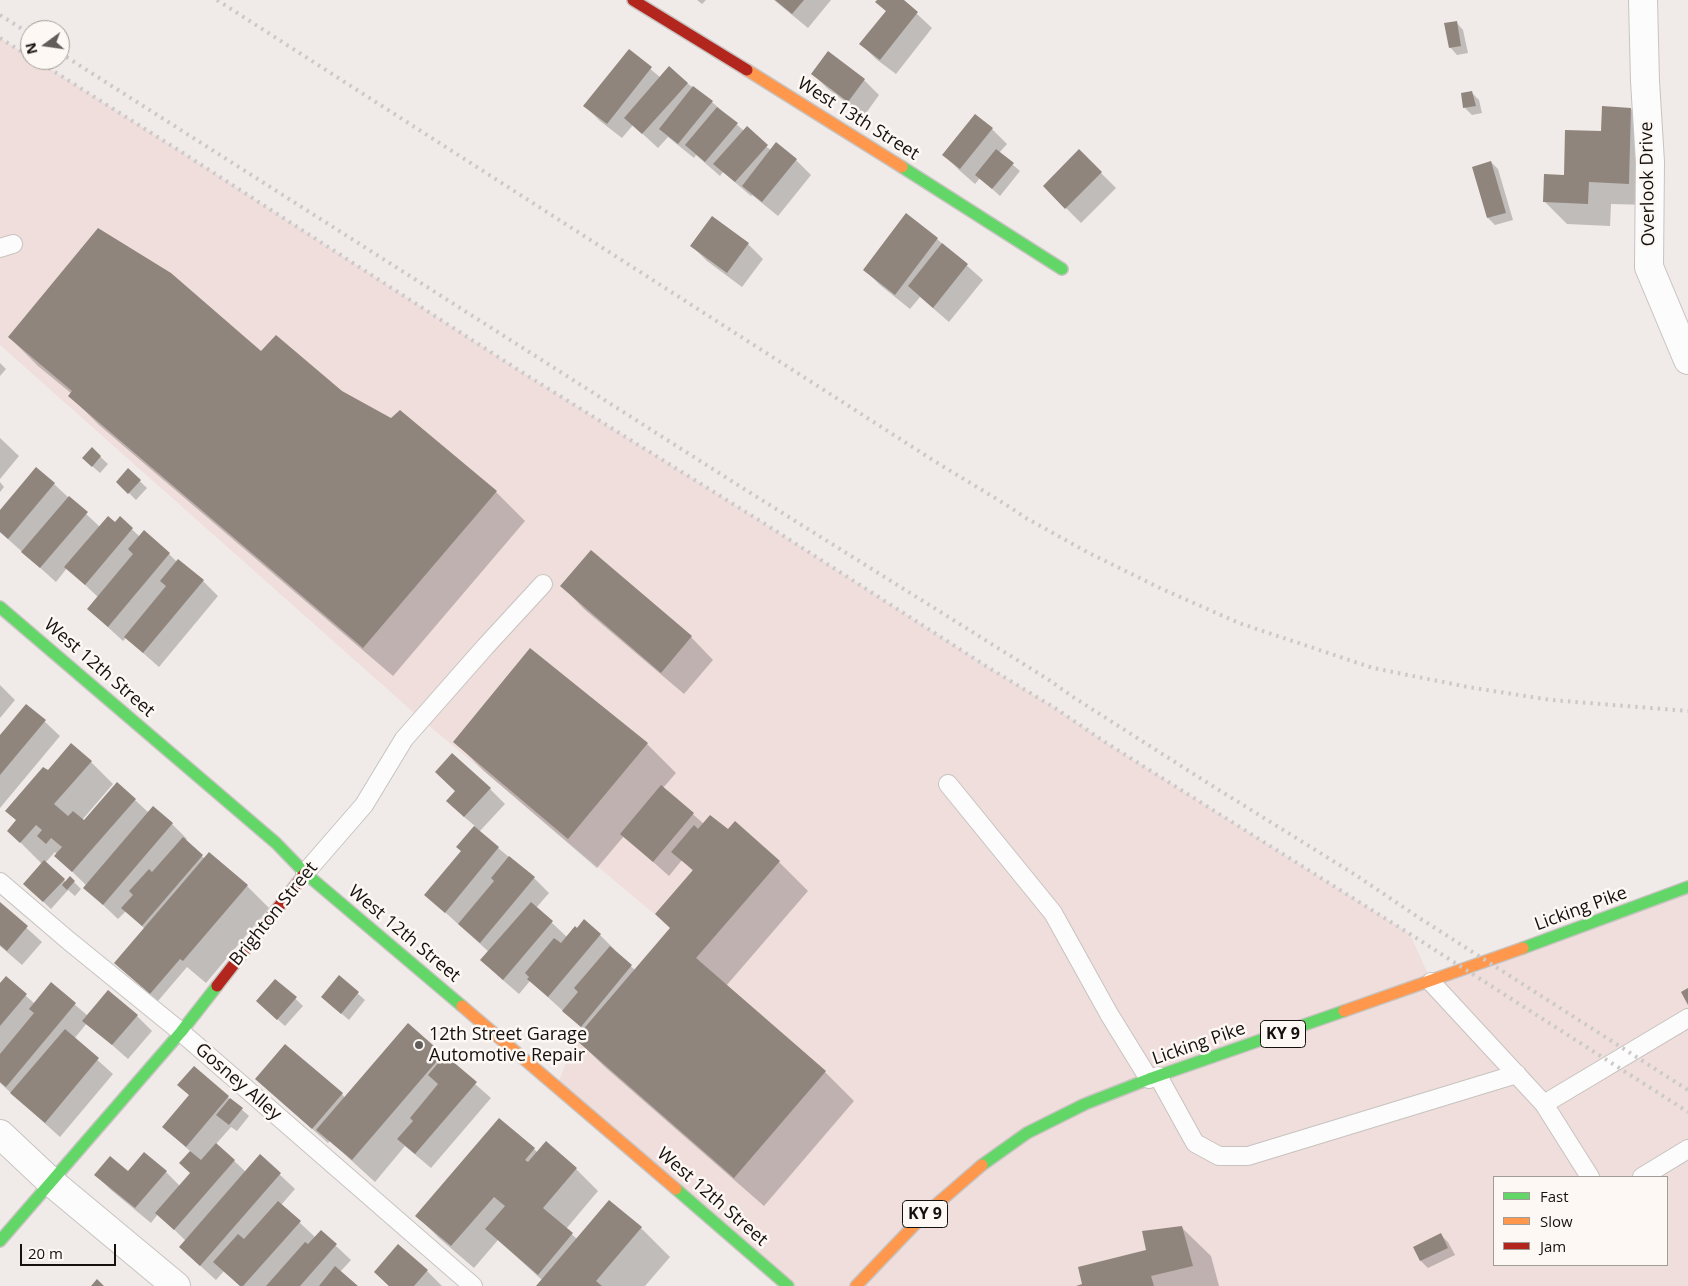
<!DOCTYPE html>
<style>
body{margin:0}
#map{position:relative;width:1688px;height:1286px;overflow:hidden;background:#f0ebe8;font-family:"Open Sans",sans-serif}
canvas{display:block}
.legend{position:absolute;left:1493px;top:1176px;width:175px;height:90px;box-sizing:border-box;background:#fef8f4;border:1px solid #a09c98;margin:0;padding:6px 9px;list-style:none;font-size:15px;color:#14110f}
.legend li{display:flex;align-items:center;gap:10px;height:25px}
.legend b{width:25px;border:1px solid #a09c98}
.north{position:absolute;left:20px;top:20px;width:50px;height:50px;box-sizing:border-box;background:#fef8f4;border:1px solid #a09c98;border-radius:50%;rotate:256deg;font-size:14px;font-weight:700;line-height:20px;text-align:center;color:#14110f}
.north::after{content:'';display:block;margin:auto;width:18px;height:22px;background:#615d5b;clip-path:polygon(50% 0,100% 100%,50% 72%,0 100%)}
.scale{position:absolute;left:20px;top:1244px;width:96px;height:22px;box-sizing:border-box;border:2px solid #14110f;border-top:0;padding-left:6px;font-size:15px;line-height:18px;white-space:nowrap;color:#14110f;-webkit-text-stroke:4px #fef8f4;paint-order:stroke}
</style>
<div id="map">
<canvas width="1688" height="1286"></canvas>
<ul class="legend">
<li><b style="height:6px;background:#63d668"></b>Fast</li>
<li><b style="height:6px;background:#ff974d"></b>Slow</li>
<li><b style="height:6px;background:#b3261e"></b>Jam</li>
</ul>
<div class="north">N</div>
<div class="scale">20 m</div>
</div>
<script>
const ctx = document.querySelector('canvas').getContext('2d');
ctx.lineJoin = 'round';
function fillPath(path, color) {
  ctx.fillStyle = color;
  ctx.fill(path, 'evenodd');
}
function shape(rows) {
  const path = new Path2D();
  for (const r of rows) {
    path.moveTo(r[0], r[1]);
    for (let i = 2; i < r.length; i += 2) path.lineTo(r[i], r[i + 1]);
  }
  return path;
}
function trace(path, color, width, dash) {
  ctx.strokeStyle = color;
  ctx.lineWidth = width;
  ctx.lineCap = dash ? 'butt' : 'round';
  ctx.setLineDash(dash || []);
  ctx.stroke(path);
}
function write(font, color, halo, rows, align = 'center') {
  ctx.font = font + ' "Open Sans",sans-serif';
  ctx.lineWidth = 5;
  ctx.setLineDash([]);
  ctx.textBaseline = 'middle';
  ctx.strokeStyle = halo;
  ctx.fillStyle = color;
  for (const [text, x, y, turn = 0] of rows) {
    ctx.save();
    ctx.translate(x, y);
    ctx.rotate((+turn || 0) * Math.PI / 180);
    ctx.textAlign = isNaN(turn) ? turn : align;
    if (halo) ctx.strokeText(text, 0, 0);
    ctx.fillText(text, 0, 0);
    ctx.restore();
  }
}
const industrial = shape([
 [0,38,30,57,30,60,36,60,183,153,520,371,762,522,986,666,1055,708,1105,742,1410,934,1431,981,1688,887,1688,1286,788,1286,557,1086,575,1039,670,927,421,719,0,345],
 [1494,1177,1667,1177,1667,1265,1494,1265]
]);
const shadow = shape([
 [697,0,706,0,702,4],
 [774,0,831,0,808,28],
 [878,0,902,0,932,28,896,74,876,59,861,44,887,12,877,2],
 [1456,22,1463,30,1468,53,1457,55,1450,47],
 [629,51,661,78,687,83,712,102,744,131,771,150,796,160,811,175,778,216,752,195,751,196,723,172,720,176,696,155,694,158,668,137,658,148,633,125,622,138,600,121,585,106],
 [828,52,864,80,879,95,864,116,828,89,813,74],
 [1472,93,1479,100,1482,113,1472,115,1465,108],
 [1631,109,1653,131,1651,205,1611,204,1610,226,1567,224,1545,202,1603,132],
 [992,129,1007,144,999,153,1020,171,1000,196,980,178,975,184,959,170,944,155],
 [1079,151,1116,188,1081,223,1044,186],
 [1491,162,1498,169,1513,220,1495,225,1488,218],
 [906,215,937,239,983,280,949,322,920,297,910,309,880,285,865,270],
 [713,217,748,244,763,259,742,287,707,261,692,246],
 [9,337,261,353,342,392,496,492,525,521,393,676,99,425,70,396,72,394,38,366],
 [0,363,6,369,0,376],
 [0,438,19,456,0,479],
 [92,449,108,464,100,473,91,465],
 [128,470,147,488,136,500,125,489],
 [0,482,4,487,0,492],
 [54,484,100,527,115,524,120,518,140,537,169,554,177,562,203,581,218,596,159,667,126,638,123,641,88,609,98,597,67,568,56,582,0,532,0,512],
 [591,552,691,637,713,660,684,694,584,609,562,586],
 [0,685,15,700,0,718],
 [27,705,60,736,0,808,0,737],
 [455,742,647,744,676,773,663,788,704,824,728,831,779,862,808,891,726,986,825,1072,854,1101,764,1206,606,1068,576,1039,584,1030,530,981,519,994,497,975,489,952,426,895,462,852,457,847,475,826,463,816,490,789,505,804,479,832,534,878,549,893,536,908,567,937,600,935,615,950,614,951,635,970,671,929,693,871,682,860,669,876,624,836,597,868,484,771],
 [91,762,113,784,82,820,84,822,135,800,149,813,153,807,172,824,187,839,185,841,205,859,247,886,269,908,206,983,187,967,158,1001,123,970,145,929,126,911,118,919,85,888,87,886,56,856,57,855,55,852,45,863,66,882,70,878,81,889,75,896,68,890,51,909,32,891,42,864,9,831,48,772],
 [0,904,42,942,22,965,0,946],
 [339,977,365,1000,349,1020,330,1004],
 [6,978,35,1004,51,984,88,1016,137,1016,152,1031,128,1059,87,1023,74,1039,113,1074,60,1137,0,1083,0,985],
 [276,980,303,1006,285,1026,265,1008],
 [442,1055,491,1098,431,1168,405,1146,375,1182,330,1141,328,1143,272,1093,342,1094,345,1098],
 [194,1067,249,1116,237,1131,231,1127,216,1144,246,1172,260,1156,295,1189,281,1205,316,1238,321,1232,351,1260,340,1272,356,1286,240,1286,224,1271,216,1280,196,1262,186,1241,158,1214,151,1223,111,1190,96,1175,166,1172,180,1186,191,1173,191,1152,164,1127,190,1096],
 [534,1149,538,1153,576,1169,598,1191,566,1229,577,1239,641,1228,670,1257,645,1286,537,1286,542,1280,498,1240,474,1268,439,1238,417,1216],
 [1181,1227,1211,1256,1219,1286,1078,1286,1084,1285,1148,1251],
 [1441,1235,1448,1242,1455,1255,1428,1268,1421,1261,1415,1248],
 [399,1246,427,1271,442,1286,389,1286,375,1272]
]);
const building = shape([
 [775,0,804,0,792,14],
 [877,0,904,0,918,12,880,60,859,44,886,11,875,2],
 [1457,21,1461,46,1449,48,1444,23],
 [629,49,652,67,607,124,583,106],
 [828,51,865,79,848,102,811,74],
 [669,66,688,83,642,134,624,118],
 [693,86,713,101,678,144,659,129],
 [1472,91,1476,106,1463,108,1461,93],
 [1602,106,1631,108,1629,184,1589,182,1588,204,1543,202,1544,174,1564,175,1565,130,1601,131],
 [717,107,738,123,705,162,685,145],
 [975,114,993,128,960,169,942,155],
 [747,126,768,145,735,182,713,164],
 [776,142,797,159,762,202,742,186],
 [996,149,1014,163,992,189,975,175],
 [1079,149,1102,172,1065,209,1043,186],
 [1491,161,1506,213,1487,218,1472,167],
 [906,213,938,238,895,295,863,270],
 [712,216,749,243,727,273,690,246],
 [98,228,171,273,261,351,276,335,342,391,391,418,400,410,497,491,363,648,68,396,72,391,8,337],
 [942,243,968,264,933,308,908,286],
 [92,447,101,456,92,467,82,458],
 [36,467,55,483,8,539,0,532,0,510],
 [128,468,141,480,128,494,116,482],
 [69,496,88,512,40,568,21,552],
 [108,516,115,522,120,516,133,528,85,585,64,567],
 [144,530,170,553,108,627,87,609,133,554,128,549],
 [591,550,692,636,661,673,560,586],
 [178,559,204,580,143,653,124,637,166,586,160,581],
 [530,648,648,743,568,839,453,742],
 [26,704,46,720,0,775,0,735],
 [71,743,92,761,54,804,68,816,73,811,84,820,117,782,136,799,72,872,54,856,62,847,51,838,46,844,37,836,42,830,36,825,20,843,7,831,16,820,5,811,43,767,48,770],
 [452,753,491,788,464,817,446,801,455,791,435,772],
 [661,785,694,813,653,862,620,834],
 [153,806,173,823,103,905,83,888],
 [710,815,728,829,735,821,780,861,696,958,826,1071,734,1178,575,1039,670,928,655,914,693,870,671,852,694,825,698,829],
 [474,826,499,847,445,913,424,895,461,851,456,847],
 [183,837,203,855,142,926,121,908,133,895,129,891,149,869,152,872],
 [209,852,248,885,183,961,180,959,150,994,114,963],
 [509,856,535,877,480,943,458,924,494,881,491,878],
 [44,860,65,879,43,902,23,884],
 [70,876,75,881,67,890,62,885],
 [0,902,28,926,7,951,0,945],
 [531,902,553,921,503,980,480,960],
 [584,919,601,934,548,997,527,979,529,977,525,973,554,938,561,943,575,926,577,928],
 [610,946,632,965,581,1027,562,1011,578,992,574,988],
 [339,975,359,992,341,1014,321,997],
 [6,976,27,994,0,1026,0,983],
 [275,979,297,997,277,1020,256,1001],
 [51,982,76,1003,6,1087,0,1082,0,1054,34,1013,29,1009],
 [1688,988,1688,1005,1681,992],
 [108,990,138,1015,112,1045,82,1021],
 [408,1023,443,1054,352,1160,316,1130],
 [65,1029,99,1058,45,1123,10,1093],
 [285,1044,343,1093,312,1129,255,1079],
 [445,1055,477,1082,415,1154,397,1139,413,1121,410,1118,438,1084,428,1075],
 [194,1066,229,1096,186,1147,162,1127,189,1095,177,1085],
 [230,1098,243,1108,229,1125,216,1115],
 [499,1118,535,1148,525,1160,528,1162,546,1141,577,1168,543,1208,573,1233,538,1275,485,1229,505,1206,494,1197,451,1246,415,1216],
 [216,1143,235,1160,174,1230,155,1213,190,1173,179,1163,190,1151,201,1160],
 [144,1152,167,1171,135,1208,94,1175,110,1156,128,1171],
 [260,1154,281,1173,200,1266,179,1247],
 [609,1200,642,1227,596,1281,602,1286,536,1286],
 [278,1201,301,1221,243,1286,240,1286,213,1262,238,1234,244,1239],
 [1182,1226,1193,1266,1151,1276,1154,1286,1076,1286,1082,1284,1078,1267,1146,1250,1142,1231],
 [321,1230,337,1244,300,1286,266,1286,305,1242,308,1244],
 [1441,1233,1448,1248,1420,1261,1413,1247],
 [398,1244,428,1270,414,1286,389,1286,374,1272],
 [335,1266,358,1286,319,1286],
 [97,1279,104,1286,91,1286]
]);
const lane = shape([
 [0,248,13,244],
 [948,784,1053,913,1109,1014,1149,1079],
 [305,873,364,805,404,739,485,647,543,584],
 [0,882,69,941,181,1032,473,1286],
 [1431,982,1544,1104,1590,1177],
 [1158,1076,1195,1143,1219,1156,1248,1156,1517,1074],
 [1544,1104,1688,1018],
 [1642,1177,1688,1149]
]);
const street = shape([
 [1643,0,1645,81,1650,162,1649,267,1688,360],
 [0,1134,51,1182,176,1286]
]);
const fast = shape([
 [902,167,1062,269],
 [0,607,276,843,305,873,462,1006],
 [1523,948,1688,887],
 [982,1165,1027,1133,1085,1104,1149,1079,1344,1011],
 [676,1189,788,1286],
 [0,1241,181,1032,217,986]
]);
const slow = shape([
 [747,70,902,167],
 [462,1006,676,1189],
 [1344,1011,1523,948],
 [856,1286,923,1216,982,1165]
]);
const jam = shape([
 [633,0,747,70],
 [217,986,305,873]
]);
const rail = shape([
 [217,0,939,464,1005,504,1026,518,1087,552,1162,589,1239,623,1373,668,1468,687,1551,700,1688,711],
 [0,15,30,34],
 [0,38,30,57],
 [60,53,741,487,1049,680,1073,697,1211,785,1354,874,1421,919,1688,1090],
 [36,60,183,153,520,371,762,522,986,666,1055,708,1105,742,1410,934,1688,1112]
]);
const markers = [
 [419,1045,5,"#615d5b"]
];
const shields = [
 [1283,1034,45],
 [925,1214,45]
];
const shieldNames = [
 ["KY 9",1283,1034],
 ["KY 9",925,1214]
];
const streetNames = [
 ["West 13th Street",858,119,32],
 ["Overlook Drive",1648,184,-91],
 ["West 12th Street",99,668,41],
 ["Licking Pike",1581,909,-20],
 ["Brighton Street",274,914,-51],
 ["West 12th Street",404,934,40],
 ["Licking Pike",1199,1044,-19],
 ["Gosney Alley",238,1082,41],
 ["West 12th Street",712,1197,41]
];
const poiNames = [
 ["12th Street Garage",429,1035],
 ["Automotive Repair",429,1056]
];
fillPath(industrial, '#efdedb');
fillPath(shadow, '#0003');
fillPath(building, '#90857d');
trace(lane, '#c7c3c0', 20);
trace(street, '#c7c3c0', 30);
trace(fast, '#c7c3c0', 14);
trace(slow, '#c7c3c0', 14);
trace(jam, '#c7c3c0', 14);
trace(lane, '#fdfcfc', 18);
trace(street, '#fdfcfc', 28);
trace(fast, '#63d668', 11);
trace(slow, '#ff974d', 11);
trace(jam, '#b3261e', 11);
trace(rail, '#cbc9c9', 4, [2.5, 5]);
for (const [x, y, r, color] of markers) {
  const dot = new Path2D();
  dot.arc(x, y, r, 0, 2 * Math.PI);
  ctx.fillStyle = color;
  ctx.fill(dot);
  trace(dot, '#fef8f4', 2);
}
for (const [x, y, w] of shields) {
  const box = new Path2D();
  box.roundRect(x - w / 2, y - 13.5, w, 27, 4);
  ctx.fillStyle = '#fef8f4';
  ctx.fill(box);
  trace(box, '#14110f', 1);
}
write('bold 16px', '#14110f', null, shieldNames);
write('18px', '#14110f', '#fef8f4', streetNames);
write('18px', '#14110f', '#fef8f4', poiNames, 'left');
</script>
